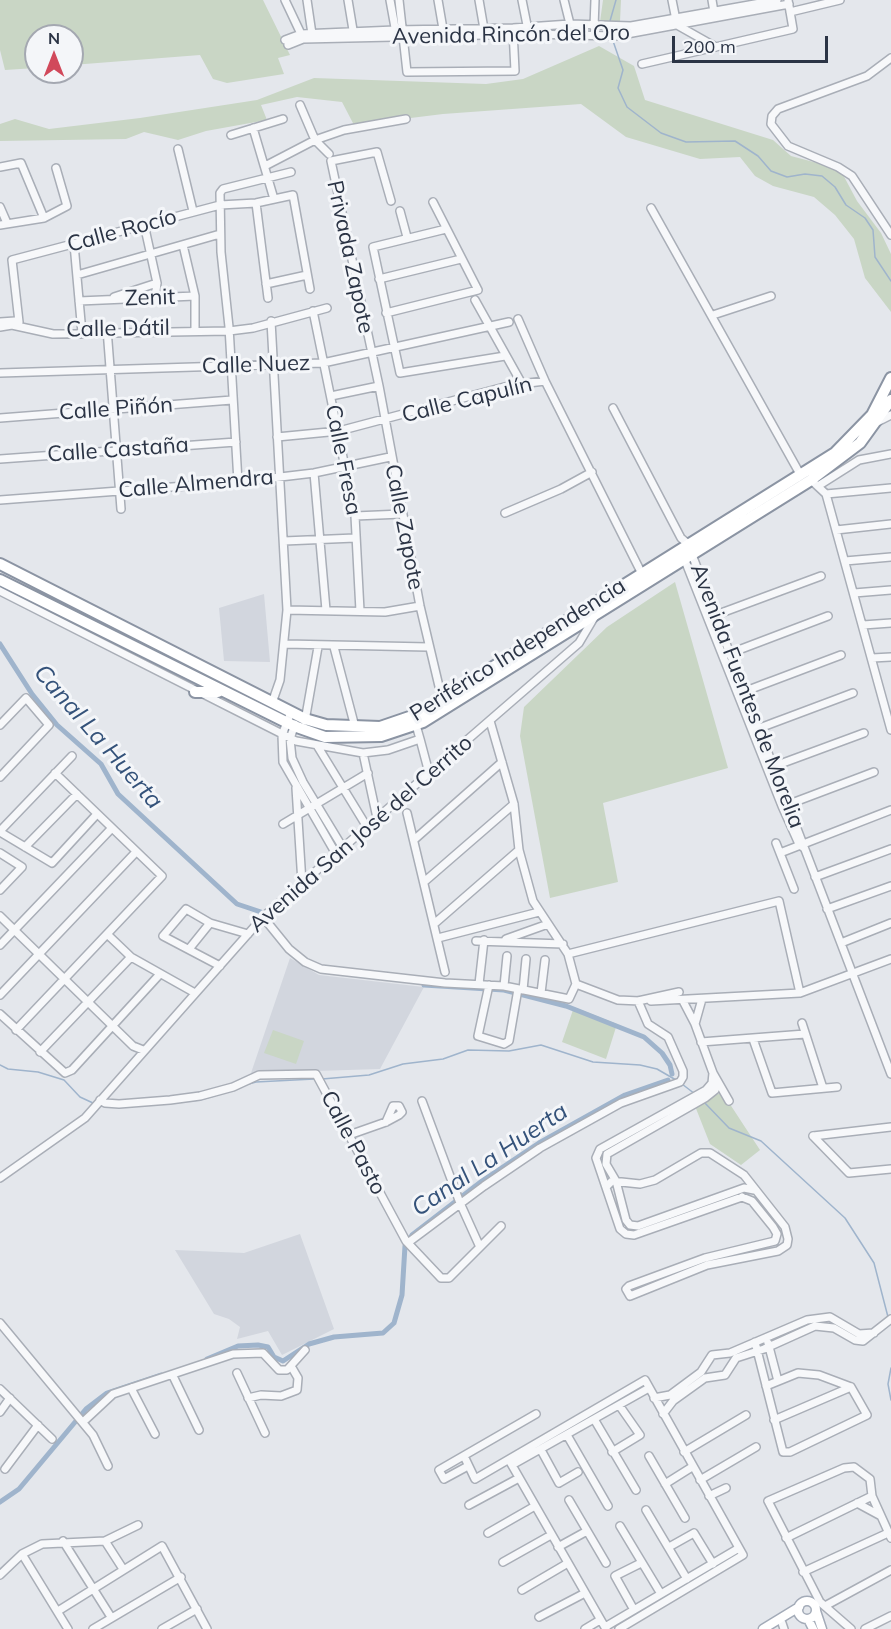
<!DOCTYPE html>
<meta charset="utf-8">
<style>
body{margin:0}
#map{position:relative;width:891px;height:1629px;overflow:hidden;background:#e4e7ec;font-family:Mulish,sans-serif}
canvas{display:block}
.north{position:absolute;left:24px;top:24px;width:60px;height:60px;box-sizing:border-box;background:#f4f6f9;border:2px solid #a4a8b1;border-radius:50%;rotate:0deg;font-size:16px;font-weight:700;line-height:24px;text-align:center;color:#2b3445}
.north::after{content:'';display:block;margin:auto;width:21px;height:27px;background:#d1495b;clip-path:polygon(50% 0,100% 100%,50% 72%,0 100%)}
.scale{position:absolute;left:672px;top:36px;width:156px;height:27px;box-sizing:border-box;border:3px solid #2b3445;border-top:0;padding-left:8px;font-size:18px;line-height:21px;white-space:nowrap;color:#2b3445;-webkit-text-stroke:4px #f4f6f9;paint-order:stroke}
</style>
<div id="map">
<canvas width="891" height="1629"></canvas>
<div class="north">N</div>
<div class="scale">200 m</div>
</div>
<script>
const ctx = document.querySelector('canvas').getContext('2d');
ctx.lineJoin = 'round';
function fillPath(path, color) {
  ctx.fillStyle = color;
  ctx.fill(path, 'evenodd');
}
function shape(rows) {
  const path = new Path2D();
  for (const r of rows) {
    if (r.length === 3) {
      path.moveTo(r[0] + r[2], r[1]);
      path.arc(r[0], r[1], r[2], 0, 2 * Math.PI);
      continue;
    }
    path.moveTo(r[0], r[1]);
    for (let i = 2; i < r.length; i += 2) path.lineTo(r[i], r[i + 1]);
  }
  return path;
}
function trace(path, color, width, dash) {
  ctx.strokeStyle = color;
  ctx.lineWidth = width;
  ctx.lineCap = dash ? 'butt' : 'round';
  ctx.setLineDash(dash || []);
  ctx.stroke(path);
}
function write(font, color, halo, rows, align = 'center') {
  ctx.font = font + ' Mulish,sans-serif';
  ctx.lineWidth = 6;
  ctx.setLineDash([]);
  ctx.textBaseline = 'middle';
  ctx.strokeStyle = halo;
  ctx.fillStyle = color;
  for (const [text, x, y, turn = 0] of rows) {
    ctx.save();
    ctx.translate(x, y);
    ctx.rotate((+turn || 0) * Math.PI / 180);
    ctx.textAlign = isNaN(turn) ? turn : align;
    if (halo) ctx.strokeText(text, 0, 0);
    ctx.fillText(text, 0, 0);
    ctx.restore();
  }
}
const built = shape([
 [264,594,270,662,224,661,219,608],
 [290,958,319,975,424,987,380,1069,251,1073],
 [300,1234,334,1329,282,1355,268,1331,237,1339,240,1327,229,1319,214,1314,175,1250,244,1253]
]);
const green = shape([
 [0,0,263,0,290,55,278,58,284,74,227,83,213,79,200,55,72,65,72,36,36,36,36,68,5,70,0,50],
 [603,0,621,0,620,22,600,22],
 [599,46,634,66,645,100,773,140,791,156,840,169,857,201,881,233,891,254,891,312,865,278,854,239,835,215,814,197,773,186,755,176,740,157,700,159,626,137,581,104,443,114,354,125,342,102,297,97,261,105,267,120,206,131,178,140,144,132,126,139,0,141,0,124,15,119,49,129,140,118,257,100,314,78,486,84,523,79],
 [675,582,728,768,603,803,618,882,550,898,520,736,524,707,607,627],
 [574,1007,617,1024,606,1059,562,1042],
 [273,1030,304,1041,296,1064,264,1053],
 [722,1092,760,1150,741,1165,710,1144,695,1106]
]);
const stream = shape([
 [610,21,616,0],
 [612,38,623,70,618,88,627,107,661,133,686,142,735,141,758,156,771,171,787,177,805,174,822,176,835,187,846,205,865,218,873,230,875,257,891,281],
 [0,1065,8,1069,38,1072,64,1080,80,1097,93,1103],
 [322,1079,369,1075,403,1064,443,1059,468,1050,509,1051,541,1045,593,1062,640,1065,657,1069,676,1080],
 [682,1084,695,1094],
 [245,1085,256,1082,314,1079],
 [703,1101,729,1128,761,1141,845,1218,874,1263,888,1317],
 [155,1104,200,1100,224,1093],
 [891,1368,888,1384,891,1400]
]);
const canal = shape([
 [0,644,32,694,57,725,101,764,118,794,237,904,261,912],
 [424,985,504,990,566,1006,644,1037,662,1053,670,1065,672,1074],
 [207,1359,238,1346,258,1345,268,1347,274,1357,283,1361,309,1344,334,1337,383,1333,394,1323,402,1295,405,1246,412,1235,482,1181,539,1143,625,1095,668,1080],
 [0,1502,19,1489,86,1409,107,1393,161,1375]
]);
const minor = shape([
 [285,0,302,36],
 [307,0,312,34],
 [348,0,354,36],
 [390,0,396,33],
 [399,0,407,72,515,71,513,30],
 [438,0,443,29],
 [479,0,484,29],
 [522,0,528,30],
 [564,0,570,24],
 [672,0,677,25,716,47],
 [712,0,714,12],
 [790,12,840,0],
 [594,27,595,0],
 [285,40,301,34,395,30,513,28,570,24,631,26,777,0],
 [288,45,303,39,529,34,616,36,789,4],
 [891,58,867,76,778,109,772,116,771,124,788,146,838,167,852,176,891,235],
 [642,64,793,29,788,0],
 [300,105,315,140,329,154],
 [253,128,274,199],
 [231,135,283,119],
 [178,149,193,211],
 [265,166,315,140,344,130,406,119],
 [0,167,21,163,44,218],
 [391,201,377,152,331,161,379,386,420,606,442,699],
 [256,203,268,298],
 [0,207,7,223],
 [651,208,800,474],
 [400,211,407,237],
 [144,224,157,283,155,298],
 [0,225,44,218,67,206,56,168],
 [446,229,373,247,400,373,505,356],
 [74,244,82,333],
 [183,245,195,296,195,331],
 [77,275,220,234],
 [379,279,461,259],
 [266,284,307,275],
 [114,297,157,283],
 [475,300,522,384],
 [79,301,195,296],
 [313,311,355,516,360,611],
 [386,313,478,290,433,202],
 [713,315,771,296],
 [518,319,545,381],
 [271,321,287,610,280,680,272,703],
 [0,322,15,321],
 [19,322,12,260,220,205,256,203,293,195,310,289],
 [0,327,12,325,53,334,229,331,253,328,327,308],
 [107,329,121,509],
 [0,373,323,363,509,322],
 [331,396,379,386],
 [613,408,681,538,688,544,891,1074],
 [0,418,232,400],
 [879,421,891,415],
 [277,437,339,431,512,385,545,381,642,574],
 [0,459,236,442],
 [314,473,326,610],
 [811,480,826,494,891,730],
 [238,482,229,327,221,252,220,193,223,189,291,172],
 [818,486,859,460,891,454],
 [826,494,891,488],
 [0,500,238,482,314,473,390,457],
 [505,513,561,489,592,472],
 [355,516,402,514],
 [836,530,891,524],
 [284,541,355,538],
 [684,558,782,806,799,844,804,848],
 [845,561,891,557],
 [0,591,296,741,363,753,388,750,420,739,416,725],
 [854,593,891,590],
 [287,610,385,612,420,606],
 [713,616,821,576],
 [863,625,891,623],
 [285,644,428,647],
 [334,647,355,727],
 [728,654,828,616],
 [872,658,891,657],
 [743,692,841,655],
 [291,712,282,735,283,762,336,854],
 [305,721,318,647],
 [490,721,514,804,519,850,533,901,568,954,576,984],
 [295,724,290,739,292,758,303,782,343,848],
 [0,725,26,698,49,725,0,777],
 [757,729,853,693],
 [420,739,429,773],
 [318,747,367,827],
 [363,753,377,818],
 [772,767,864,733],
 [296,788,302,883],
 [784,806,874,772],
 [407,813,445,972],
 [283,824,368,773],
 [0,831,72,756],
 [0,832,52,863,97,814],
 [415,839,502,762],
 [776,843,794,889],
 [25,847,77,794],
 [0,853,22,867,0,890],
 [780,853,891,810],
 [815,877,891,849],
 [424,882,514,804],
 [827,909,891,886],
 [0,916,133,1046,143,1050],
 [263,917,289,949,305,962,321,969,445,983,504,986,569,999,576,984],
 [434,924,519,850],
 [107,934,131,957,195,993],
 [438,938,539,912],
 [506,939,548,924],
 [476,941,563,944],
 [841,943,891,923],
 [0,945,111,829],
 [189,949,210,923],
 [568,954,779,901,800,993],
 [220,966,163,936,186,909,210,923,248,934],
 [479,984,484,940],
 [576,984,618,1000,640,1001],
 [489,985,478,1036,504,1044,509,1041,518,989],
 [504,986,507,956],
 [523,990,526,959],
 [541,993,545,960],
 [0,995,136,852],
 [651,1001,800,993,891,959],
 [683,1001,695,1024,713,1073,729,1101],
 [0,1014,65,1073,72,1070,160,974],
 [802,1023,823,1088],
 [695,1024,702,999],
 [16,1030,162,876,55,773],
 [753,1039,772,1093,837,1087],
 [701,1042,805,1034],
 [40,1052,131,957],
 [713,1073,712,1083,706,1090,600,1149,596,1158,620,1229,626,1234,634,1235,742,1197],
 [718,1083,715,1090,705,1098,607,1154,606,1164,616,1181,626,1220,630,1225,638,1226,744,1188,754,1190],
 [100,1100,105,1103,119,1104,170,1100,200,1096,233,1087,259,1075,316,1074,406,1241,441,1278,449,1278,501,1226],
 [422,1101,460,1203,479,1245],
 [349,1135,386,1122,399,1115,402,1112,399,1106,393,1106,386,1122],
 [813,1136,849,1173,891,1169],
 [813,1136,891,1127],
 [0,1178,85,1118,263,917,579,643,595,616],
 [607,1186,612,1181,640,1184,655,1180,701,1153,710,1153,744,1175,785,1227,788,1239,787,1245,778,1251,707,1265,630,1296,626,1289,629,1286,705,1258,775,1241,777,1234,773,1227,752,1201,742,1197],
 [409,1242,484,1186,540,1148,621,1103,680,1082,683,1077,683,1071,668,1037,648,1024,638,1001,679,992],
 [0,1323,93,1435,108,1466],
 [755,1342,783,1452,790,1452,867,1415,851,1387,819,1375,798,1373,766,1386],
 [768,1343,778,1381],
 [237,1373,265,1433],
 [173,1376,199,1430],
 [131,1388,155,1434],
 [0,1389,52,1439],
 [248,1398,261,1395,281,1396,297,1390,298,1378,291,1366],
 [654,1398,670,1395,701,1372,712,1355,730,1353,807,1320,830,1317,859,1334,874,1333],
 [0,1412,10,1398],
 [663,1414,673,1401,705,1378,725,1375,736,1358,764,1349,815,1326,834,1328,855,1340,863,1341,891,1319],
 [594,1419,636,1490],
 [774,1420,851,1387],
 [83,1422,113,1394,233,1354,263,1353,279,1370,287,1370,305,1350],
 [567,1435,608,1506],
 [541,1450,559,1483,578,1472],
 [612,1452,640,1435,619,1405],
 [684,1452,746,1415],
 [464,1456,475,1479,645,1380,743,1555,619,1629],
 [649,1456,685,1518],
 [509,1460,606,1629],
 [512,1465,649,1388],
 [468,1466,444,1479,439,1470,536,1414],
 [5,1469,38,1425],
 [700,1480,756,1447],
 [665,1484,692,1467],
 [709,1496,726,1488],
 [569,1500,606,1563],
 [857,1503,881,1516],
 [469,1505,519,1478],
 [646,1510,687,1579],
 [620,1526,661,1594],
 [488,1533,535,1506],
 [786,1538,872,1496],
 [63,1541,111,1617],
 [105,1541,123,1569],
 [558,1547,587,1531],
 [669,1547,694,1533,713,1564],
 [22,1554,68,1629],
 [503,1562,551,1535],
 [803,1572,888,1533],
 [0,1575,22,1554,42,1544,105,1541,138,1525],
 [522,1590,568,1563],
 [825,1606,891,1570],
 [634,1610,615,1576,641,1563],
 [58,1611,162,1546,207,1629],
 [539,1617,585,1593],
 [782,1623,784,1629],
 [605,1627,739,1548],
 [93,1629,181,1577],
 [162,1629,197,1609],
 [585,1629,600,1620],
 [851,1629,820,1602,768,1501,844,1468,854,1467,870,1479,872,1496,891,1538],
 [865,1629,891,1616]
]);
const major = shape([
 [807,1610,9],
 [816,1611,822,1629],
 [808,1619,813,1629],
 [763,1629,799,1607]
]);
const highway = shape([
 [0,564,305,719,326,725,380,727,418,714,835,453,872,415,891,378],
 [0,580,294,726,325,737,381,736,423,722,811,480,860,443,891,400],
 [195,692,218,692]
]);
const streetNames = [
 ["Avenida Rincón del Oro",511,35,-1],
 ["Calle Rocío",122,231,-15],
 ["Privada Zapote",350,257,78],
 ["Zenit",150,298,-2],
 ["Calle Dátil",118,329,-1],
 ["Calle Nuez",256,365,-2],
 ["Calle Capulín",467,400,-14],
 ["Calle Piñón",116,409,-4],
 ["Calle Castaña",118,450,-4],
 ["Calle Fresa",343,460,79],
 ["Calle Almendra",196,484,-5],
 ["Calle Zapote",404,527,79],
 ["Periférico Independencia",518,650,-32],
 ["Avenida Fuentes de Morelia",747,696,69],
 ["Avenida San José del Cerrito",361,834,-41],
 ["Calle Pasto",353,1143,62]
];
const waterNames = [
 ["Canal La Huerta",98,737,49],
 ["Canal La Huerta",490,1160,-34]
];
fillPath(built, '#d2d6de');
fillPath(green, '#c9d6c5');
trace(stream, '#9fb4cc', 1.5);
trace(canal, '#9fb4cc', 5);
trace(minor, '#a9aeb7', 10);
trace(major, '#a3abb8', 11);
trace(highway, '#8b94a3', 14);
trace(minor, '#f7f8fa', 7);
trace(major, '#fff', 8);
trace(highway, '#fff', 10);
write('22px', '#2b3445', '#f4f6f9', streetNames);
write('italic 24px', '#34527a', '#f4f6f9', waterNames);
</script>
